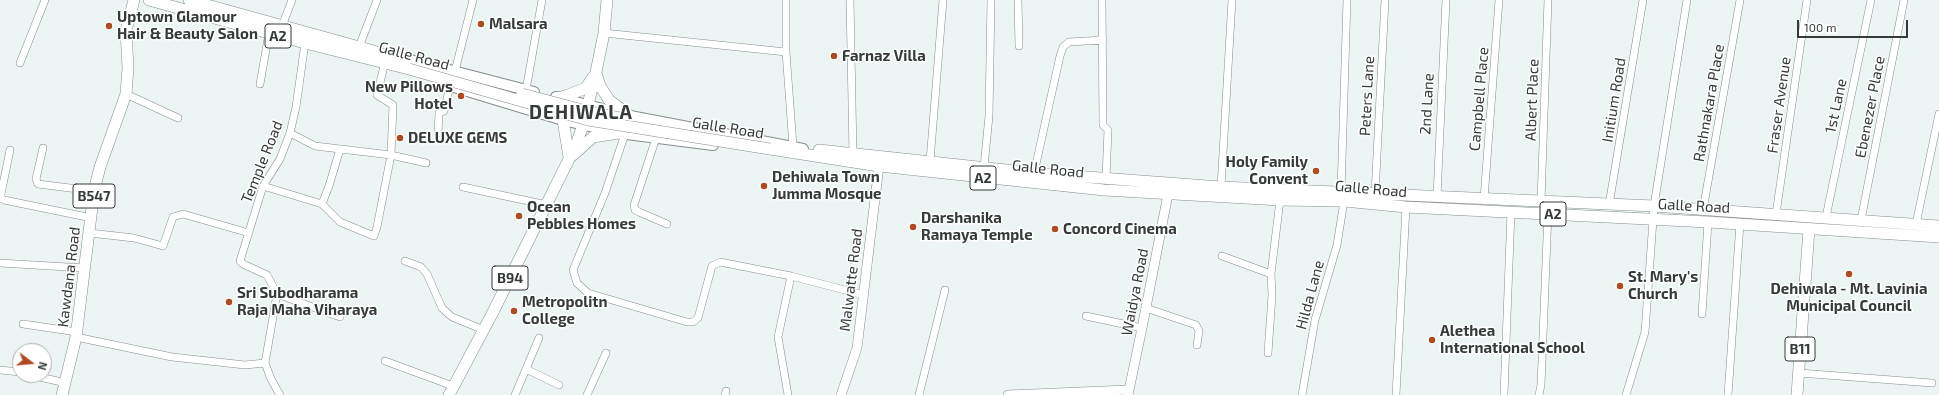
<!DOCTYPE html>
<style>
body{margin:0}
#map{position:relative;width:1939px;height:395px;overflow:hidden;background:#edf5f4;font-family:"Exo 2",sans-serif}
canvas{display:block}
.north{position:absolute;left:12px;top:343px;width:40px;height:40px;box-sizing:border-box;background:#fff;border:1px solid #afb0b0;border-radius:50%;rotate:106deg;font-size:11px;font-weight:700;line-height:16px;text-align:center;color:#363a39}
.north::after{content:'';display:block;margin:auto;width:14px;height:18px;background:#b04a20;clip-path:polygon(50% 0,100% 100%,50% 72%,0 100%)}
.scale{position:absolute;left:1797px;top:20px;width:111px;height:18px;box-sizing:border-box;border:2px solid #363a39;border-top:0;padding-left:5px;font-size:12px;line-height:14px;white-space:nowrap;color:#363a39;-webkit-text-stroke:3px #fff;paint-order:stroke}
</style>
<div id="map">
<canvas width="1939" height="395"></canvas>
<div class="north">N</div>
<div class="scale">100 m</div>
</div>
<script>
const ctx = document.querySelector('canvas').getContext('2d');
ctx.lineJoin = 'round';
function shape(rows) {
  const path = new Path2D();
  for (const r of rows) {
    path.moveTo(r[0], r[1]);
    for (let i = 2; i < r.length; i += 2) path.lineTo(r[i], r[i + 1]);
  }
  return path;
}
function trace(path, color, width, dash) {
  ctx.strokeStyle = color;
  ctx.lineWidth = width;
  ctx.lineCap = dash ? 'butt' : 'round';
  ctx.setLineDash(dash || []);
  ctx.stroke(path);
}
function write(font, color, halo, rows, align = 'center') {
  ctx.font = font + ' "Exo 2",sans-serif';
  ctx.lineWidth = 3;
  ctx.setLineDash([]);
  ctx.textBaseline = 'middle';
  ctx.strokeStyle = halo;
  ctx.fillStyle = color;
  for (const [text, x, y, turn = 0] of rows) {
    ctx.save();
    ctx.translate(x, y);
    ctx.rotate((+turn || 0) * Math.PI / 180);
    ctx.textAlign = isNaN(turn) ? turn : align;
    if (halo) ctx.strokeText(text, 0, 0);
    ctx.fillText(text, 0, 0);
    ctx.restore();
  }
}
const minor = shape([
 [786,0,786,52,793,146],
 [850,0,853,154],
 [1018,0,1019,46],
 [1102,0,1103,125,1108,130,1106,178],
 [282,26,292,0],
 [604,33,786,52],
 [305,43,296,107,290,133,280,159,263,186,240,261,243,264,267,275,277,294,340,317],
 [359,47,377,0],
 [20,63,45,0],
 [384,66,377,95,393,105,391,155,426,163],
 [455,71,473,0],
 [260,84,269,33],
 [526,90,542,0],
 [126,94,178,118],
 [438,133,439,113,444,111,450,86],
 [625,134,605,193,573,270,577,283,588,293,687,322,693,322,698,318,712,266,720,262,791,276,864,295],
 [656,138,634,205,635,210,639,212,667,224],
 [43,148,36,179,38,184,94,191],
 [10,150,1,194,1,198,4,200,92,218],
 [930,161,943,0],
 [984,167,989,116,991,0],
 [1034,173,1060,56,1063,47,1069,42,1103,40],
 [263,186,322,204,340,222,374,236,377,227,391,155,315,146,290,133],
 [463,187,547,205],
 [1221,187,1232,0],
 [1341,191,1347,0],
 [1375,194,1385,0],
 [1437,196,1446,0],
 [1484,199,1499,0],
 [1541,201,1548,0],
 [322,204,329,186,340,149],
 [1609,205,1643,0],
 [1703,210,1740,0],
 [1776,214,1807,0],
 [1826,217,1871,0],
 [1861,220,1904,0],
 [1916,224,1939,114],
 [90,233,134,238,163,246,173,217,183,214,249,233],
 [1222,256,1271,274],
 [405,261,421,267,427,274,442,308,452,317,484,330],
 [0,263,85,268],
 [1146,308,1196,325,1199,331,1197,345],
 [1702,314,1708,222],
 [1086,316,1142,328],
 [23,324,77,332],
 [76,337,172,357,245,365,265,363,271,379,280,395],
 [1268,353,1272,295,1271,274,1280,200],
 [385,361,453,386],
 [265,363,277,294],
 [526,369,539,338],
 [0,370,20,372],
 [1799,373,1932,383],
 [31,375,66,383],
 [515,395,526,369,559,385],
 [587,395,606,353],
 [725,395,726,391],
 [788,395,778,337,791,276],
 [919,395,945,290],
 [1302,395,1315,320,1337,245,1344,201],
 [1396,395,1406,207],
 [1504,395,1511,212],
 [1539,395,1541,385,1548,213],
 [1626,395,1645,332,1654,206,1687,0],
 [1728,395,1740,223]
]);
const tertiary = shape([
 [841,395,857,348,879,166],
 [1008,395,1128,390],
 [1128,395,1142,328,1169,189]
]);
const secondary = shape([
 [403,58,534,92],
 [454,87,563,120,619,133,713,145],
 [556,97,630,116,803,149]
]);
const primary = shape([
 [596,73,600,86,609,100,630,116],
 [558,98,568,95,586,88,593,77],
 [563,120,569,157],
 [573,155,593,137,619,133],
 [62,395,76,337,94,191,100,167,126,94,128,68,126,30,134,0],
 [449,395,493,312,576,145,583,125,596,72,604,33,607,0],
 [1797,395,1809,229]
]);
const trunk = shape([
 [149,0,305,43,409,69],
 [189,0,370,50,410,63],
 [770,149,879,166,1104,190,1280,200,1344,201,1406,207,1708,222,1939,237],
 [819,150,1034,173,1221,187,1654,206,1939,226]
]);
const trunkBridge = shape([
 [409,69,588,120,770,149],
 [522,94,590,112,620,118]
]);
const markers = [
 [481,24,4,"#b04a20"],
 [109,26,4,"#b04a20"],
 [834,56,4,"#b04a20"],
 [461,96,4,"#b04a20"],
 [400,138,4,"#b04a20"],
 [1316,171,4,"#b04a20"],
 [764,186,4,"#b04a20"],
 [519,216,4,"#b04a20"],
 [913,227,4,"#b04a20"],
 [1055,229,4,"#b04a20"],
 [1849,274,4,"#b04a20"],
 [1620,286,4,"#b04a20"],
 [229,302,4,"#b04a20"],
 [514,311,4,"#b04a20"],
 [1432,340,4,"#b04a20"]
];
const shields = [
 [278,36,26],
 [983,178,26],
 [94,196,42],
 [1553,214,26],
 [510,278,36],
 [1800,349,30]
];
const shieldNames = [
 ["A2",278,36],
 ["A2",983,178],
 ["B547",94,196],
 ["A2",1553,214],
 ["B94",510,278],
 ["B11",1800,349]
];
const poiNames = [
 ["Uptown Glamour",117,17],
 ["Hair & Beauty Salon",117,34],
 ["Malsara",489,24],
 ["Farnaz Villa",842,56],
 ["New Pillows",453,87,"right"],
 ["Hotel",453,104,"right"],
 ["DELUXE GEMS",408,138],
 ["Holy Family",1308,162,"right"],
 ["Convent",1308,179,"right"],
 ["Dehiwala Town",772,177],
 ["Jumma Mosque",772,194],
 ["Ocean",527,207],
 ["Pebbles Homes",527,224],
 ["Darshanika",921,218],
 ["Ramaya Temple",921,235],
 ["Concord Cinema",1063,229],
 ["St. Mary's",1628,277],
 ["Church",1628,294],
 ["Dehiwala - Mt. Lavinia",1849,289,"center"],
 ["Municipal Council",1849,306,"center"],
 ["Sri Subodharama",237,293],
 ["Raja Maha Viharaya",237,310],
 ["Metropolitn",522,302],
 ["College",522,319],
 ["Alethea",1440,331],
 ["International School",1440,348]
];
const streetNames = [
 ["Galle Road",414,56,15],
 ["Peters Lane",1367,96,-87],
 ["Campbell Place",1479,99,-85],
 ["Albert Place",1532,100,-88],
 ["Initium Road",1614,100,-81],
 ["Rathnakara Place",1709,103,-80],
 ["2nd Lane",1427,104,-87],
 ["Fraser Avenue",1779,105,-82],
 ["1st Lane",1836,106,-78],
 ["Ebenezer Place",1870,107,-79],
 ["Galle Road",728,128,9],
 ["Temple Road",262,162,-68],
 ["Galle Road",1048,169,6],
 ["Galle Road",1371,189,5],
 ["Galle Road",1694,206,3],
 ["Kawdana Road",69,277,-83],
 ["Malwatte Road",851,280,-83],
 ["Waidya Road",1135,292,-79],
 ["Hilda Lane",1310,295,-75]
];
const districtNames = [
 ["DEHIWALA",581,113]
];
trace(minor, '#868e8d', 8);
trace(tertiary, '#868e8d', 10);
trace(secondary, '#868e8d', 12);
trace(primary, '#868e8d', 12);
trace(trunk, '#868e8d', 12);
trace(minor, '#fff', 7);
trace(tertiary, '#fff', 9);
trace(secondary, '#fff', 10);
trace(primary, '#fff', 11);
trace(trunk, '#fff', 11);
trace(trunkBridge, '#868e8d', 12, []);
trace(trunkBridge, '#fff', 11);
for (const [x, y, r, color] of markers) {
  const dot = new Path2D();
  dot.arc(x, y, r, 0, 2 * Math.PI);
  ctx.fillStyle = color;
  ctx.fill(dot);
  trace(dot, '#fff', 1.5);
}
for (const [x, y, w] of shields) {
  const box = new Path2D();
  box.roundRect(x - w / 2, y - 12, w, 24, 3);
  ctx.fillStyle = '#fff';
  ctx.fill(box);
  trace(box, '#363a39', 1);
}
write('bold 14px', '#363a39', null, shieldNames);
write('bold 15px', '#363a39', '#fff', poiNames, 'left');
write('15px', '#363a39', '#fff', streetNames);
ctx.letterSpacing = '1px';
write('bold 19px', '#363a39', '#fff', districtNames);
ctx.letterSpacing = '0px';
</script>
